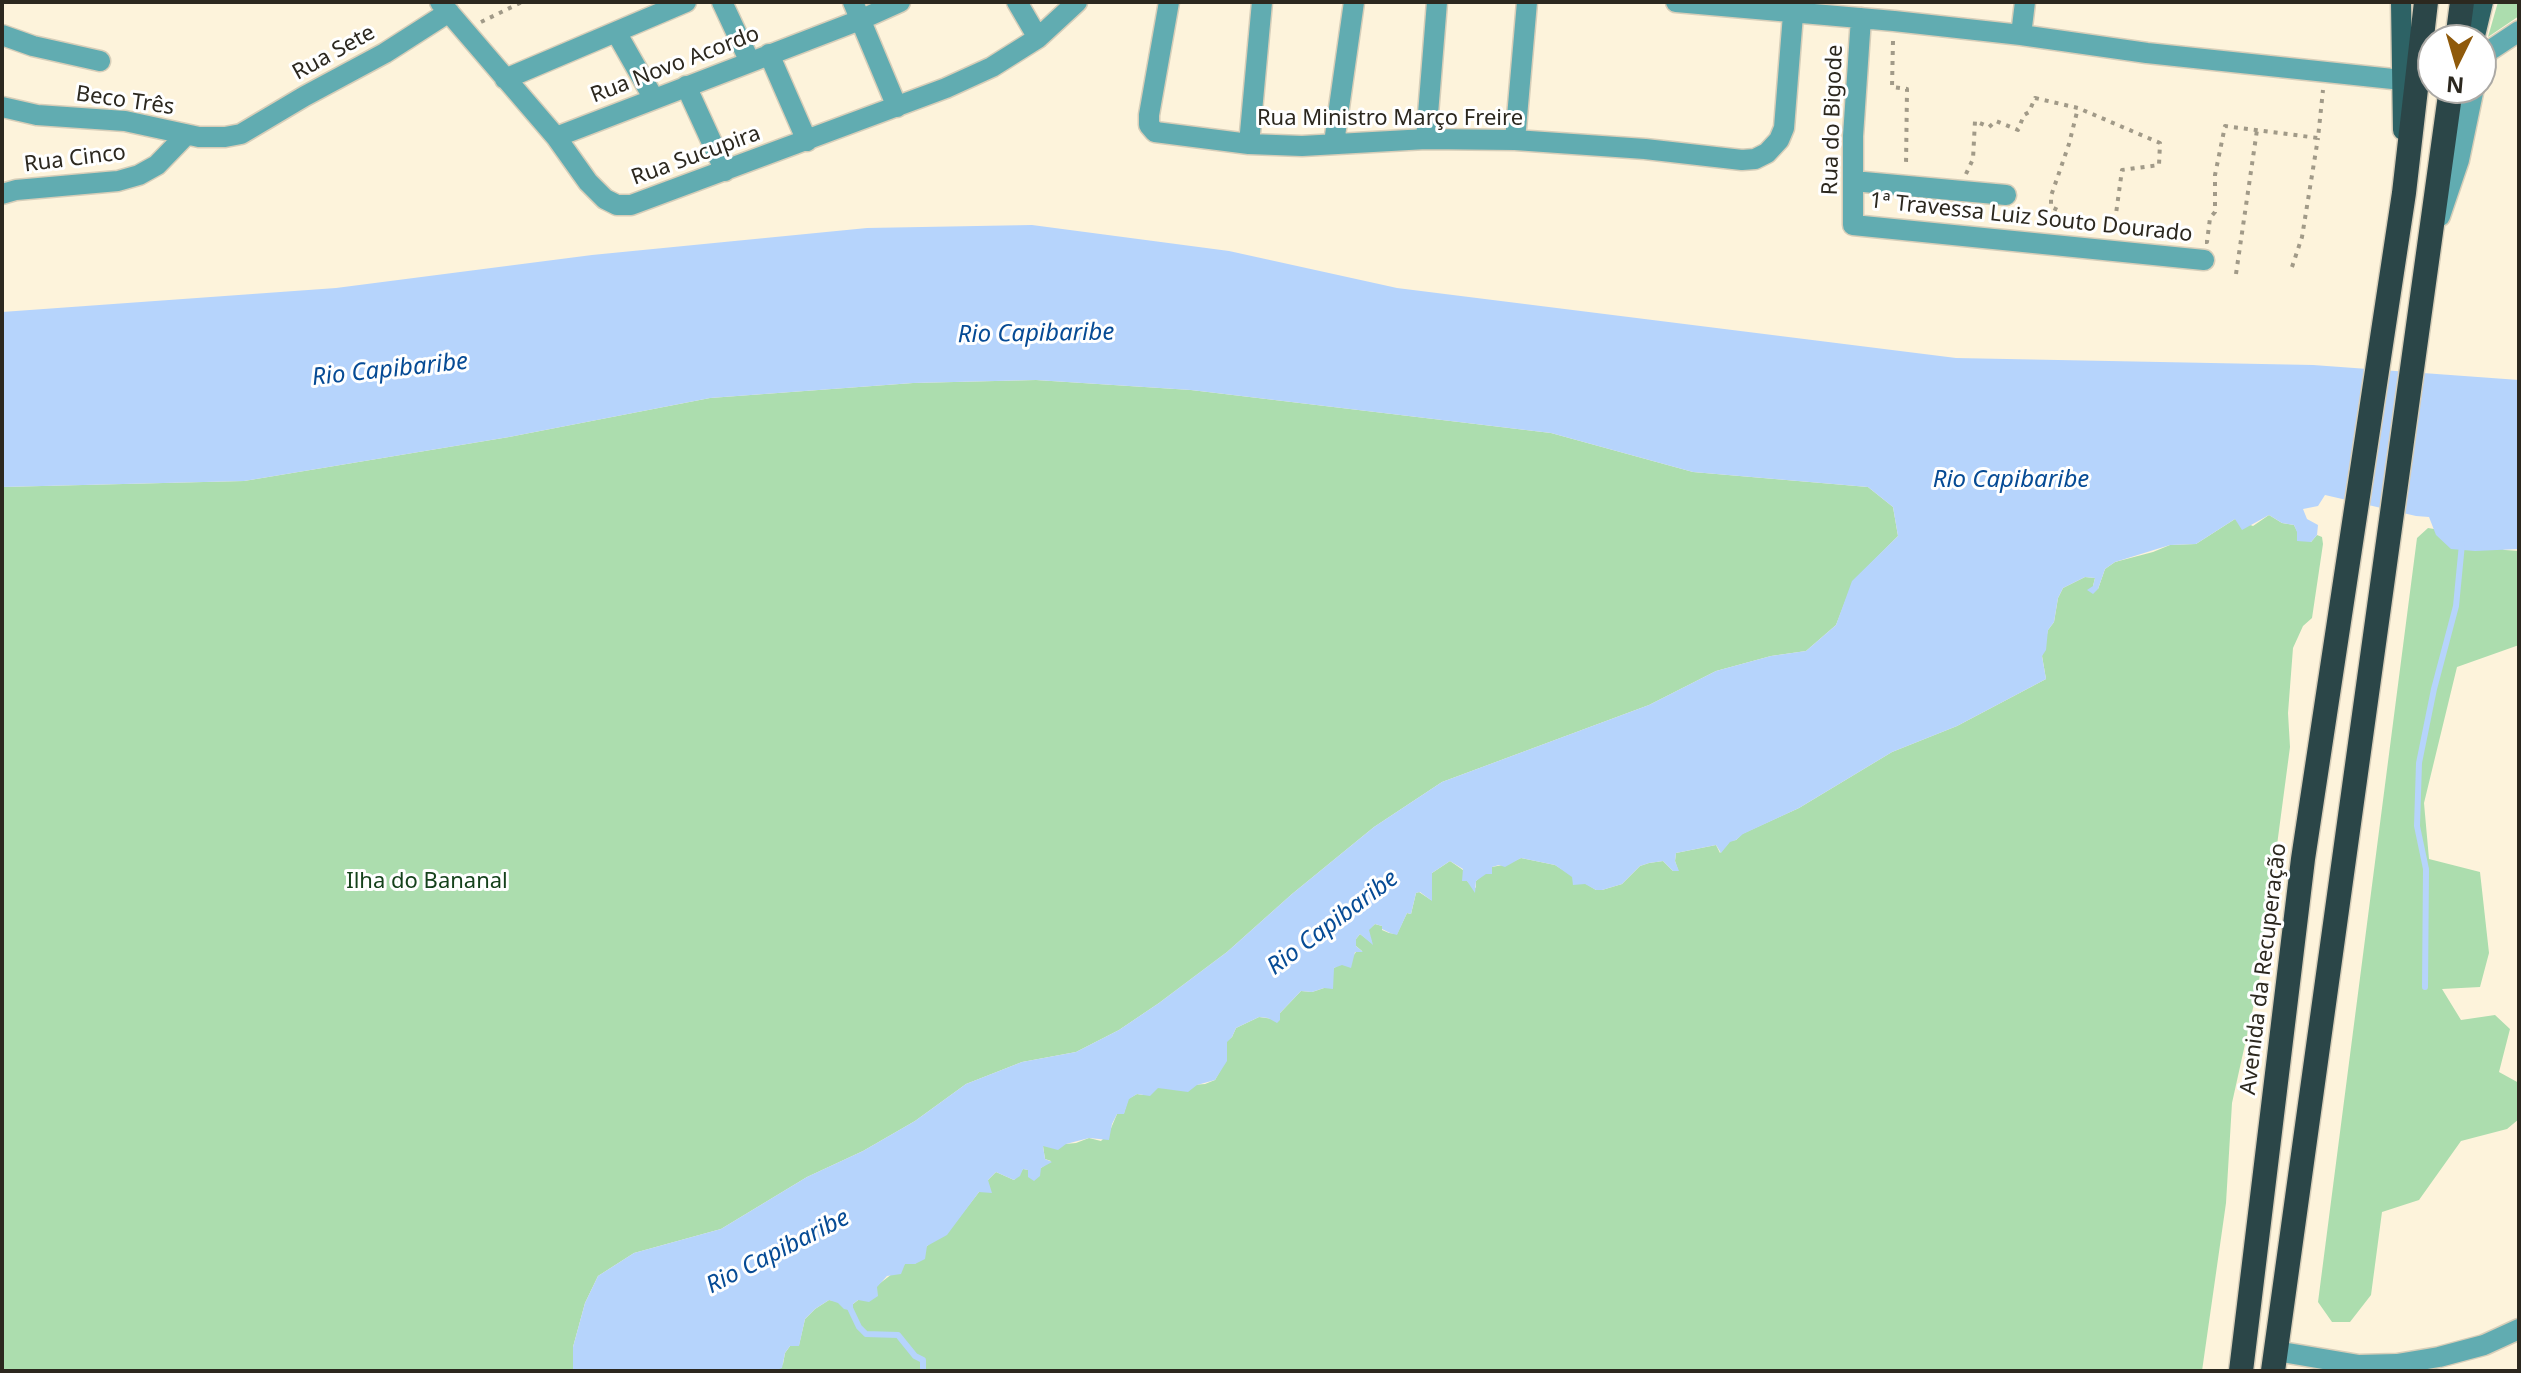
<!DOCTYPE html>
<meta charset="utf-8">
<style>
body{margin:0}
#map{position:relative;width:2521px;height:1373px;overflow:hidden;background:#fdf3db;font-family:"Noto Sans",sans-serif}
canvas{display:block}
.frame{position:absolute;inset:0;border:4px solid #2c281f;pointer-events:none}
.north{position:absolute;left:2417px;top:24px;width:80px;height:80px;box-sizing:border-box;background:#fff;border:2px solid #aba9a5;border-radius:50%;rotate:185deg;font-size:22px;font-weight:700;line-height:32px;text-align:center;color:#2c281f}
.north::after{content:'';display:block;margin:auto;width:28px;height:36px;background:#8f5a0b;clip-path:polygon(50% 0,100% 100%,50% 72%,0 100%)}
</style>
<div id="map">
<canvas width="2521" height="1373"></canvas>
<div class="frame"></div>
<div class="north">N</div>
</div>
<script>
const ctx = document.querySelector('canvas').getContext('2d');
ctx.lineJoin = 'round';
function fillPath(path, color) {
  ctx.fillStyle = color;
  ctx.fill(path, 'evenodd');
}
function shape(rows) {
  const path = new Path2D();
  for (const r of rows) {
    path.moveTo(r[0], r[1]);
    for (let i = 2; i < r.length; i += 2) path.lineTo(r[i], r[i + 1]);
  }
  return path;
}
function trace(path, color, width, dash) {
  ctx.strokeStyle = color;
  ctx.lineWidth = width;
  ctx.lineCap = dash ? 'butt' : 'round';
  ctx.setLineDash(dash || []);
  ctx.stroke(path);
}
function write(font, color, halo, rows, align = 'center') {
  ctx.font = font + ' "Noto Sans",sans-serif';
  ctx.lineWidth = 6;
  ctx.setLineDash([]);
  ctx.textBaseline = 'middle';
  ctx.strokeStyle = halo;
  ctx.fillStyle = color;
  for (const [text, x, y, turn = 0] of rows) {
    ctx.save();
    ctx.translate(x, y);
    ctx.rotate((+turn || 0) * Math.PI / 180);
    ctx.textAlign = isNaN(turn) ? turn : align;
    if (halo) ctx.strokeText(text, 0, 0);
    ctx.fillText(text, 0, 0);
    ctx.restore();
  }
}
const green = shape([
 [2498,2,2519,2,2519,16,2488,37],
 [1036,380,1191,390,1551,433,1693,472,1868,487,1893,507,1898,536,1853,581,1836,625,1806,651,1771,656,1716,671,1649,705,1442,782,1374,827,1292,894,1227,952,1159,1003,1119,1030,1076,1052,1022,1062,966,1084,915,1121,863,1151,807,1177,721,1229,634,1253,598,1276,585,1303,573,1347,573,1352,592,1371,2,1371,2,487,244,481,509,437,710,398,913,383],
 [2269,515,2282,523,2294,525,2297,531,2311,542,2317,535,2322,537,2323,544,2312,618,2303,626,2293,648,2288,713,2290,747,2259,981,2232,1103,2226,1203,2202,1371,774,1371,783,1364,785,1353,790,1346,799,1345,805,1319,815,1309,829,1300,853,1304,905,1264,915,1264,927,1246,954,1224,979,1192,986,1191,988,1180,996,1172,1014,1180,1023,1169,1029,1170,1028,1177,1051,1161,1045,1159,1043,1146,1076,1143,1089,1138,1101,1141,1109,1133,1117,1114,1124,1113,1128,1099,1137,1094,1143,1095,1155,1088,1205,1084,1215,1080,1220,1071,1227,1041,1232,1037,1236,1028,1259,1017,1280,1020,1280,1013,1301,991,1312,992,1324,988,1334,968,1353,956,1356,952,1362,951,1356,946,1356,939,1360,934,1372,943,1368,930,1375,924,1382,926,1382,930,1389,933,1397,934,1407,913,1411,914,1416,893,1419,892,1431,900,1432,873,1450,861,1463,870,1467,881,1476,888,1476,881,1492,867,1508,864,1521,858,1555,865,1596,890,1602,890,1622,884,1640,866,1649,863,1663,861,1673,871,1678,870,1675,861,1676,853,1716,845,1720,853,1730,841,1736,840,1742,834,1799,808,1892,752,1957,726,2046,679,2042,656,2048,630,2054,622,2058,598,2063,588,2085,577,2095,578,2093,586,2098,589,2105,569,2115,562,2153,552,2170,545,2196,544,2235,519,2253,526],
 [2428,528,2458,533,2505,550,2519,551,2519,645,2457,667,2424,803,2429,859,2480,872,2489,953,2480,987,2442,989,2461,1020,2495,1015,2510,1029,2499,1072,2519,1083,2519,1119,2507,1129,2461,1141,2419,1200,2382,1212,2371,1295,2350,1322,2332,1322,2318,1302,2417,538]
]);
const water = shape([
 [1032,225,1229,251,1397,288,1956,358,2313,365,2519,380,2519,549,2475,551,2451,549,2436,535,2429,517,2416,516,2325,495,2318,506,2303,509,2307,519,2318,525,2317,535,2311,542,2297,541,2297,532,2294,525,2282,523,2269,515,2242,530,2235,519,2196,544,2170,545,2115,562,2105,569,2098,589,2093,594,2087,590,2093,586,2095,578,2085,577,2063,588,2058,598,2054,622,2048,630,2046,650,2042,656,2046,679,1957,726,1892,752,1799,808,1743,834,1736,840,1730,842,1721,853,1716,845,1676,853,1675,861,1679,871,1673,871,1663,861,1649,863,1640,866,1622,884,1602,890,1596,890,1585,884,1573,885,1572,877,1555,865,1521,858,1505,867,1499,865,1492,867,1492,874,1486,874,1476,881,1475,893,1467,881,1462,881,1463,869,1450,861,1432,873,1432,901,1420,892,1416,893,1411,914,1407,913,1397,935,1390,933,1382,929,1382,926,1375,924,1369,930,1373,945,1360,934,1356,939,1356,946,1363,952,1355,952,1351,968,1342,965,1334,968,1333,989,1324,988,1312,992,1301,991,1280,1013,1280,1020,1277,1023,1268,1018,1259,1017,1236,1028,1232,1037,1227,1042,1227,1061,1215,1080,1197,1085,1188,1092,1158,1088,1150,1096,1137,1094,1129,1099,1124,1114,1117,1114,1112,1124,1109,1140,1089,1138,1066,1144,1058,1150,1043,1146,1045,1159,1052,1162,1041,1168,1040,1176,1034,1181,1028,1177,1028,1170,1023,1169,1020,1176,1014,1180,996,1172,988,1180,992,1193,979,1192,947,1235,927,1246,925,1259,915,1264,905,1264,901,1274,887,1276,877,1287,878,1296,869,1302,858,1300,853,1304,853,1311,844,1309,838,1303,829,1300,815,1309,805,1319,799,1346,790,1346,785,1353,782,1368,774,1371,573,1371,573,1347,585,1303,598,1276,634,1253,721,1229,807,1177,863,1151,915,1121,966,1084,1022,1062,1076,1052,1119,1030,1159,1003,1227,952,1292,894,1374,827,1442,782,1649,705,1716,671,1771,656,1806,651,1836,625,1852,581,1898,536,1893,507,1868,487,1693,472,1551,433,1191,390,1036,380,913,383,710,398,509,437,244,481,2,487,2,312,336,288,592,255,867,228]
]);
const stream = shape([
 [2425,987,2426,869,2417,826,2419,763,2434,689,2456,606,2462,544],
 [849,1306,859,1327,866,1334,898,1335,915,1356,923,1360,923,1371]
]);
const path = shape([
 [481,22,522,2],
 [1893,41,1892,87,1907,89,1906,166],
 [1966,174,1973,159,1975,121,1989,127,1996,121,2018,130,2024,115,2029,112,2035,98,2078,108,2160,143,2159,165,2122,170,2115,221,2118,234],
 [2060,228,2060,211,2051,207,2051,196,2069,144,2078,108],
 [2205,242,2207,242,2210,218,2215,212,2215,175,2225,126,2318,138,2323,90],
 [2292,267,2302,237,2318,138],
 [2236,274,2257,130]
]);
const minor = shape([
 [440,2,556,137,588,182,605,199,617,205,631,205,946,88,992,67,1038,38,1077,2],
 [722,2,750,62],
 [853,2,897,107],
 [1017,2,1038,38],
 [1169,2,1149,115,1149,125,1155,132,1249,144,1302,146,1426,139,1515,140,1645,149,1742,160,1755,159,1767,153,1779,140,1784,128,1794,2],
 [1676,2,1894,21,2021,35,2147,53,2402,80],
 [1861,18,1853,136,1853,225,2204,260],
 [616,32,654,99],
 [2,35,33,46,100,61],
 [2021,35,2025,2],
 [769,54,807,141],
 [2481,63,2489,51,2519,31],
 [505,79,686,2],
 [686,86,725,171],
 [2,107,37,115,125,121,199,137,225,137,241,134,305,96,385,53,449,12],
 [556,137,860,20,900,2],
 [1426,139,1437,2],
 [1515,140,1527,2],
 [1334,143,1354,2],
 [1249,144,1262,2],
 [1853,181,2006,195],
 [2,194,16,190,118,181,139,175,157,165,186,135],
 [2440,216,2459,160,2474,88],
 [2276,1351,2359,1365,2397,1364,2439,1357,2484,1345,2519,1329]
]);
const major = shape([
 [2401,2,2403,130],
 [2474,40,2483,2]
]);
const highway = shape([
 [2457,40,2462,2],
 [2241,1371,2303,859,2404,193,2426,2],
 [2273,1371,2451,88]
]);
const streetNames = [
 ["Rua Sete",334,53,-29],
 ["Rua Novo Acordo",675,65,-21],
 ["Beco Três",125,101,8],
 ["Rua Ministro Março Freire",1390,119],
 ["Rua do Bigode",1833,120,-88],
 ["Rua Sucupira",696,156,-20],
 ["Rua Cinco",75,159,-7],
 ["1ª Travessa Luiz Souto Dourado",2031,218,6],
 ["Avenida da Recuperação",2264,969,-83]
];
const parkNames = [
 ["Ilha do Bananal",427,882]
];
const waterNames = [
 ["Rio Capibaribe",1036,334,-1],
 ["Rio Capibaribe",390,370,-6],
 ["Rio Capibaribe",2011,480],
 ["Rio Capibaribe",1333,923,-37],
 ["Rio Capibaribe",778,1252,-27]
];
fillPath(green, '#acddae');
fillPath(water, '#b6d4fc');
trace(stream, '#b6d4fc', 6);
trace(minor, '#d7ceb9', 23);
trace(major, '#d7ceb9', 23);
trace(highway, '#d7ceb9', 27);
trace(path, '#a19a88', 4, [4, 6]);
trace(minor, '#61acb1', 20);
trace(major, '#2d6265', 20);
trace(highway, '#2b4648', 24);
write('22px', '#2c281f', '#fff', streetNames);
write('22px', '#15421b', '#fff', parkNames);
write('italic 24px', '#064b95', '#fff', waterNames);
</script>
